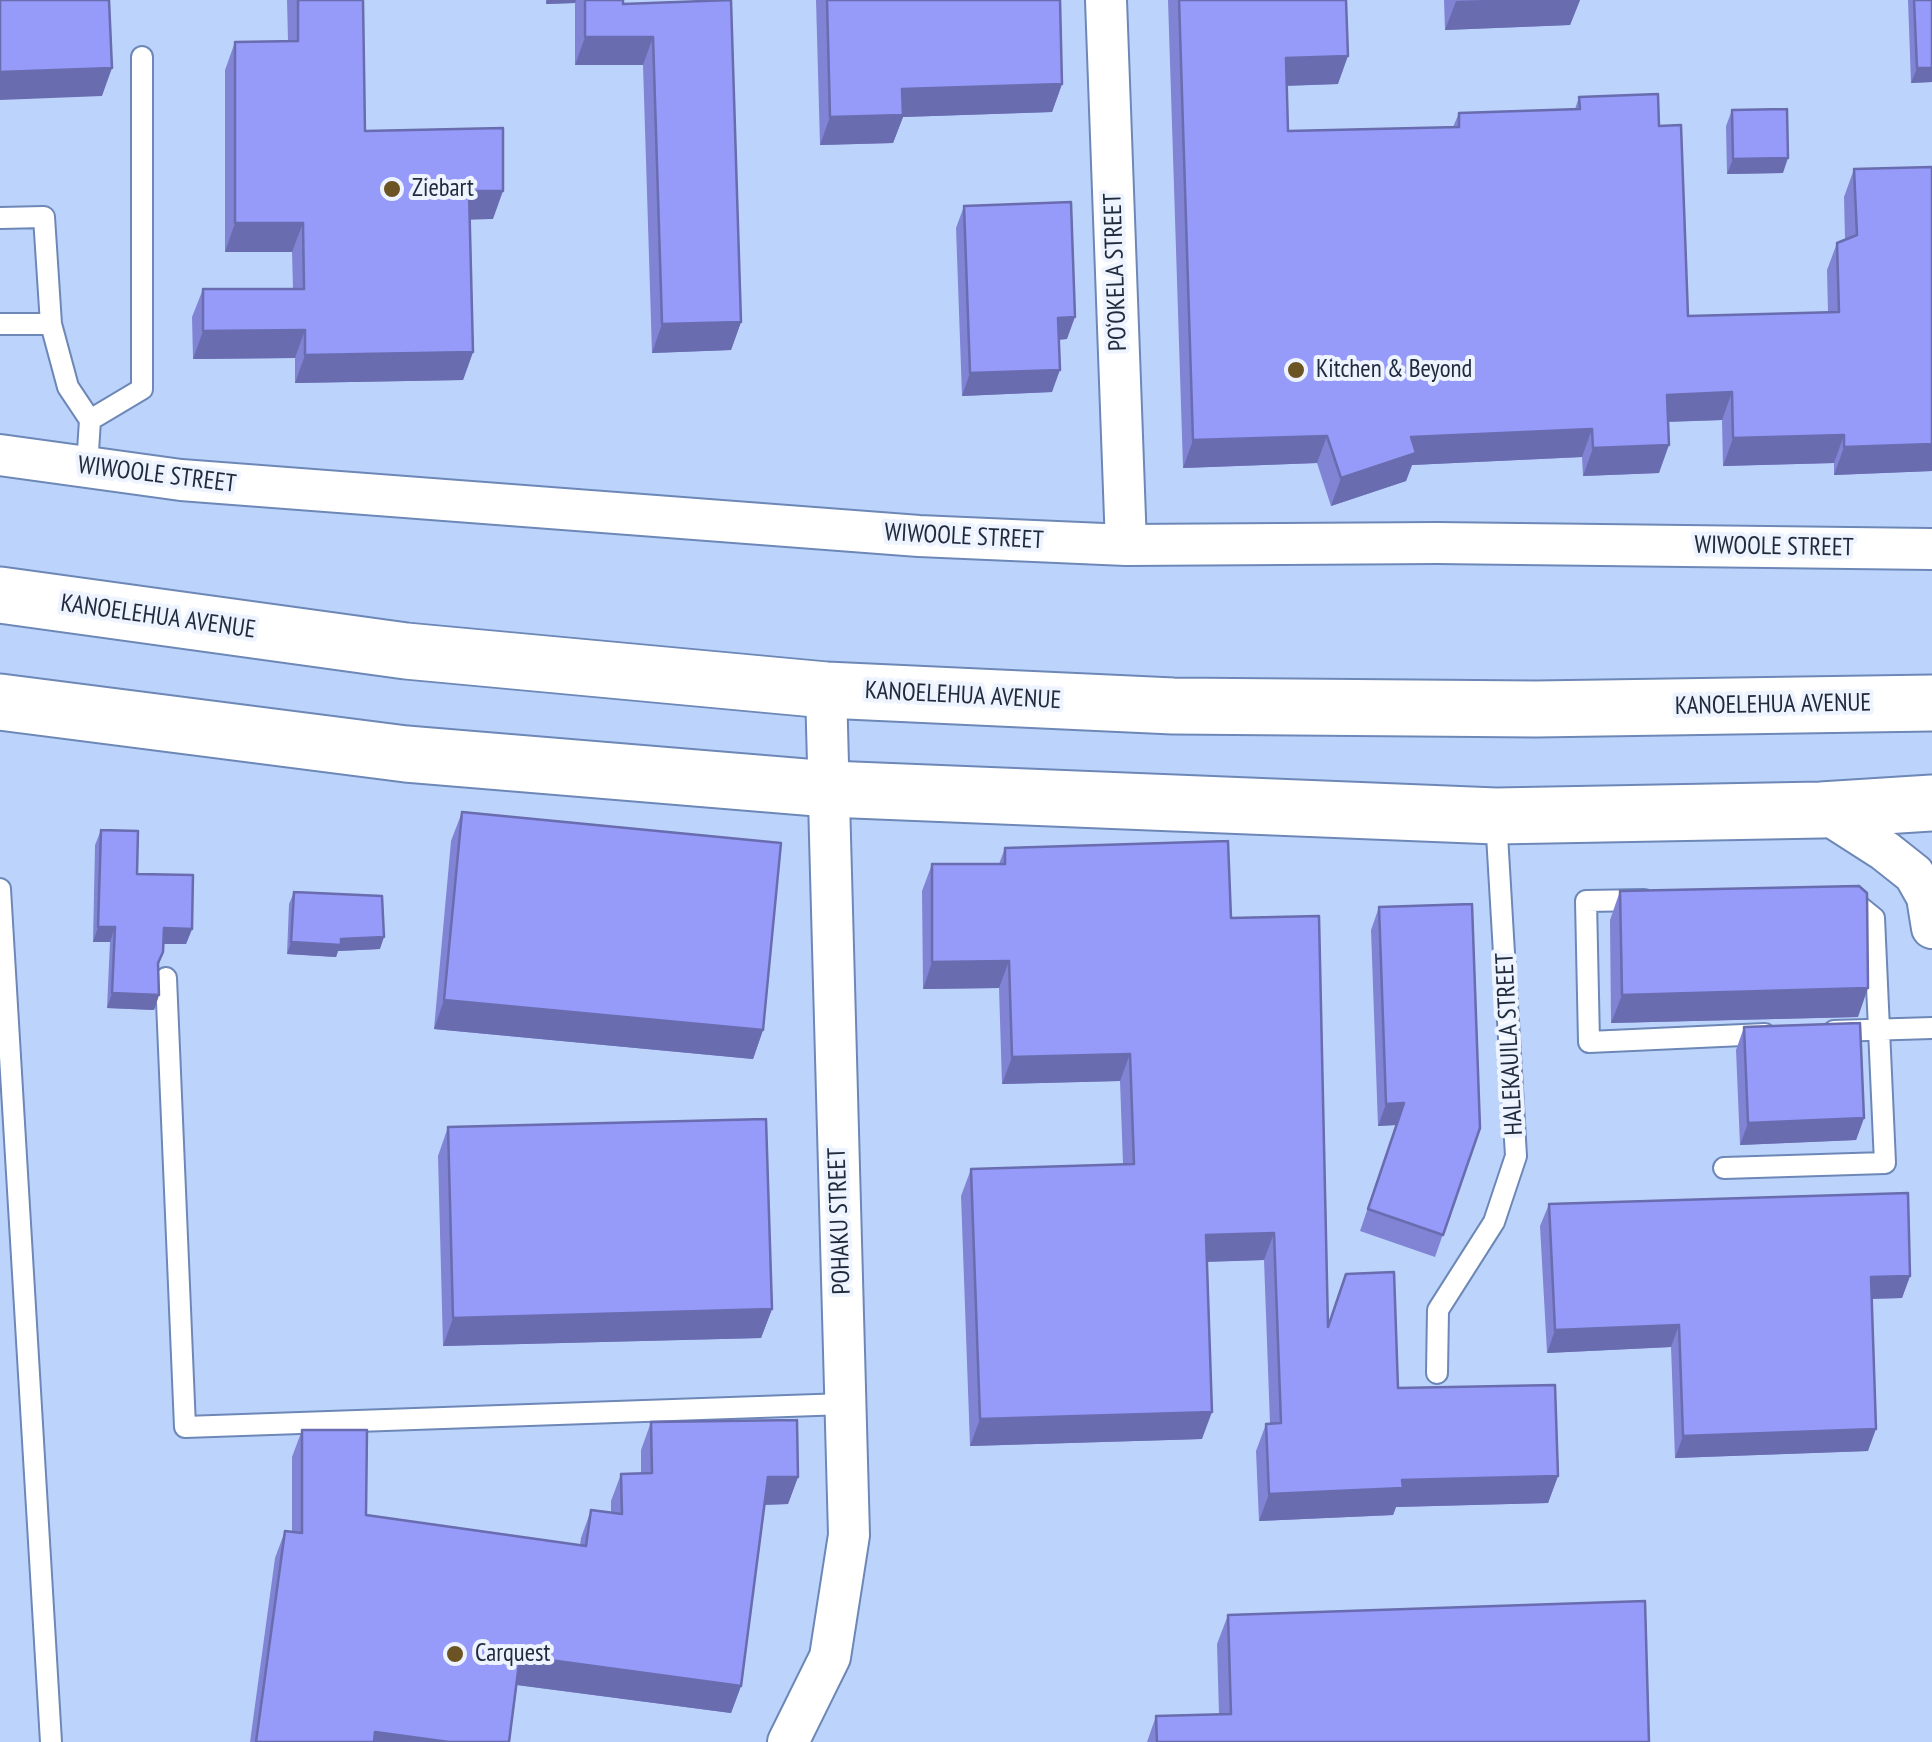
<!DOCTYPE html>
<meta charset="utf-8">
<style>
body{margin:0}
canvas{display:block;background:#bcd4fc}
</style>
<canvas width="1932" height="1742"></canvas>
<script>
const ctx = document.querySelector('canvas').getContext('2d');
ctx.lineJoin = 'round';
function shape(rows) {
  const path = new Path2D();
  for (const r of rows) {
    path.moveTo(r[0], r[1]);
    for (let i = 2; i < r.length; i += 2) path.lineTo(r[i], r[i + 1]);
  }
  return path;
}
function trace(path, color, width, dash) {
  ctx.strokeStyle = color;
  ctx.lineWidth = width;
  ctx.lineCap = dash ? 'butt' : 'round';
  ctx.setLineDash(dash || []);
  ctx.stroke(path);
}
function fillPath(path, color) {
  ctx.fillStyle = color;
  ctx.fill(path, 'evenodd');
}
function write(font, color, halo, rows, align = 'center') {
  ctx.font = font + ' "PT Sans Narrow",sans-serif';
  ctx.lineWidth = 8;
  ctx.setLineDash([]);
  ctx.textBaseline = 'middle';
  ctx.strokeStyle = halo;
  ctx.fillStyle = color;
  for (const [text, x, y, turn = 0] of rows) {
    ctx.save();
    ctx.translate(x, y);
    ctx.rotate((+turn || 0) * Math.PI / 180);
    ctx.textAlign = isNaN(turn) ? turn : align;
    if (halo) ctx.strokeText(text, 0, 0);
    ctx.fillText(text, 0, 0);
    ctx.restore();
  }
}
const lane = shape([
 [0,218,44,217,51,324,68,387,90,420,87,467],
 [0,324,51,324],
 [90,420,142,389,142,57],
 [0,889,51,1742],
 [1644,900,1586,901,1589,1042,1765,1034],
 [166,978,185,1427,845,1404],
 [1834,1031,1932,1028],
 [1724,1168,1885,1163,1874,918,1848,897],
 [1437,1373,1438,1310,1494,1222,1516,1156,1496,818]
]);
const street = shape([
 [1106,0,1126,545],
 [0,455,181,480,919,536,1126,545,1437,543,1932,549],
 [1821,810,1885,851,1914,874,1927,897,1932,928],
 [788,1742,830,1657,849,1535,826,690]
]);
const highway = shape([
 [0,595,406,651,826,690,1173,706,1536,709,1932,703],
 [0,702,406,754,829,789,1496,816,1821,810,1932,803]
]);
const wall = shape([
 [287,0,363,0,365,131,493,219,470,219,473,352,463,380,295,383,295,358,193,359,192,317,203,289,293,289,292,252,225,252,225,70,235,42,288,41],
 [546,0,623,0,623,4,731,0,741,322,731,350,652,353,643,65,575,65,575,3,546,4],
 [816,0,1060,0,1062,84,1052,112,903,117,893,143,820,145],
 [1168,0,1346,0,1338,84,1287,86,1288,131,1453,127,1459,113,1575,109,1579,97,1659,126,1688,316,1828,312,1827,270,1837,243,1845,239,1844,197,1854,169,1932,471,1834,475,1834,463,1723,466,1722,420,1668,422,1659,473,1583,476,1582,457,1412,465,1406,481,1331,506,1317,463,1183,468],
 [1444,0,1580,0,1570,25,1445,30],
 [1908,0,1932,0,1932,82,1911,83],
 [1732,110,1783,173,1727,174,1726,126],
 [964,206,1067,339,1059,340,1052,392,962,396,956,228],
 [462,812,763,1030,753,1059,434,1029,451,841],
 [101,830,137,874,192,929,186,944,164,944,163,952,158,967,159,995,154,1010,107,1008,110,942,93,942,95,845],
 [1005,848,1231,918,1328,1325,1398,1388,1558,1476,1548,1503,1396,1507,1393,1515,1259,1521,1256,1451,1266,1424,1270,1424,1264,1260,1207,1262,1202,1439,970,1446,961,1196,971,1169,1123,1164,1120,1081,1002,1084,999,988,923,989,922,891,932,864,999,864],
 [1620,891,1858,1017,1611,1023,1610,920],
 [294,892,380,949,338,951,336,957,287,954,289,904],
 [1379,907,1480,1128,1435,1257,1360,1231,1396,1125,1378,1126,1371,930],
 [1744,1027,1864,1118,1856,1140,1740,1145,1736,1050],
 [448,1127,772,1309,761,1338,443,1346,438,1156],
 [1549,1204,1910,1276,1902,1298,1872,1299,1868,1451,1675,1458,1671,1347,1547,1353,1540,1226],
 [651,1422,798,1477,788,1504,765,1505,741,1686,731,1713,516,1685,509,1742,250,1742,275,1558,285,1531,292,1532,292,1457,302,1430,366,1515,580,1545,581,1538,591,1510,611,1513,611,1501,621,1474,641,1473,641,1450],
 [1228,1615,1649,1742,1147,1742,1156,1716,1219,1715,1217,1644]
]);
const shadedWall = shape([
 [547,0,576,0,575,3,546,4],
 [1483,0,1580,0,1570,25,1445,30,1456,1],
 [585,37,653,37,643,65,575,65],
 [1348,56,1338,84,1276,86,1286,58],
 [112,68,102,96,0,100,0,72],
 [1917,68,1932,68,1932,82,1911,83],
 [1062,84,1052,112,903,117,893,143,820,145,830,117,902,89],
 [1788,158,1783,173,1727,174,1733,159],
 [469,191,503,191,493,219,459,220],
 [235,223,303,223,292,252,225,252],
 [1075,317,1067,339,1050,340,1058,318],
 [741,322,731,350,652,353,662,324],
 [305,330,295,358,193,359,203,331],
 [473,352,463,380,295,383,305,355],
 [1060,370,1052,392,962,396,970,373],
 [1732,392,1722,420,1657,422,1667,395],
 [1592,429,1582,457,1412,465,1406,481,1331,506,1341,478,1411,437],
 [1844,435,1834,463,1723,466,1733,438],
 [1327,436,1317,463,1183,468,1193,440],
 [1932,444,1932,471,1834,475,1844,447],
 [1669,445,1659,473,1583,476,1593,448],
 [98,927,115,927,110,942,93,942],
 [164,928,192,929,186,944,159,944],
 [384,937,380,949,338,951,336,957,287,954,291,942],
 [1009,961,999,988,923,989,932,962],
 [1868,988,1858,1017,1611,1023,1622,995],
 [112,993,159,995,154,1010,107,1008],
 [444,1000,763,1030,753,1059,434,1029],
 [1130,1054,1120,1081,1002,1084,1012,1057],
 [1404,1103,1396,1125,1378,1126,1386,1104],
 [1864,1118,1856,1140,1740,1145,1748,1123],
 [1274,1233,1264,1260,1196,1262,1206,1235],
 [1910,1276,1902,1298,1863,1299,1871,1277],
 [772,1309,761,1338,443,1346,453,1318],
 [1679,1325,1671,1347,1547,1353,1555,1330],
 [1212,1412,1202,1439,970,1446,980,1419],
 [1876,1429,1868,1451,1675,1458,1683,1436],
 [1558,1476,1548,1503,1396,1507,1393,1515,1259,1521,1269,1494,1402,1480],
 [768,1477,798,1477,788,1504,758,1505],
 [520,1656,741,1686,731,1713,510,1684],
 [375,1732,449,1742,372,1742]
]);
const building = shape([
 [0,0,109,0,112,68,0,72,0,0],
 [298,0,363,0,365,131,503,128,503,191,469,191,473,352,305,355,305,330,203,331,203,289,304,289,303,223,235,223,235,42,298,41,298,0],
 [585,0,623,0,623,4,731,0,741,322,662,324,653,37,585,37,585,0],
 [827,0,1060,0,1062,84,902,89,903,115,830,117,827,0],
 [1179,0,1346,0,1348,56,1286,58,1288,131,1459,127,1459,113,1580,109,1579,97,1658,94,1659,126,1681,125,1688,316,1839,312,1837,243,1857,235,1854,169,1932,167,1932,444,1844,447,1844,435,1733,438,1732,392,1667,395,1669,445,1593,448,1592,429,1411,437,1416,453,1341,478,1327,436,1193,440,1179,0],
 [1914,0,1932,0,1932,68,1917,68,1914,0],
 [1787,109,1788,158,1733,159,1732,110,1787,109],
 [1071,202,1075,317,1058,318,1060,370,970,373,964,206,1071,202],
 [462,812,781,843,763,1030,444,1000,462,812],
 [101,830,138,831,137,874,193,875,192,929,164,928,163,952,158,963,159,995,112,993,115,927,98,927,101,830],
 [1228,841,1231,918,1319,916,1328,1327,1346,1274,1394,1272,1398,1388,1555,1385,1558,1476,1402,1480,1403,1488,1269,1494,1266,1424,1281,1423,1274,1233,1206,1235,1212,1412,980,1419,971,1169,1134,1164,1130,1054,1012,1057,1009,961,932,962,932,864,1005,864,1005,848,1228,841],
 [1859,886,1867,893,1868,988,1622,995,1620,891,1859,886],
 [294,892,382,896,384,937,341,939,341,945,291,942,294,892],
 [1472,904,1480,1128,1443,1235,1368,1209,1404,1103,1386,1104,1379,907,1472,904],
 [1860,1023,1864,1118,1748,1123,1744,1027,1860,1023],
 [766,1119,772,1309,453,1318,448,1127,766,1119],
 [1908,1193,1910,1276,1871,1277,1876,1429,1683,1436,1679,1325,1555,1330,1549,1204,1908,1193],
 [797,1420,798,1477,768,1477,741,1686,520,1656,509,1742,449,1742,375,1732,374,1742,256,1742,285,1531,302,1533,302,1430,367,1430,366,1515,586,1546,591,1510,622,1514,621,1474,652,1473,651,1422,797,1420],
 [1645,1601,1649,1742,1157,1742,1156,1716,1231,1714,1228,1615,1645,1601]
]);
const markers = [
 [392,189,10,"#6c5324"],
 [1296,370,10,"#6c5324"],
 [455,1654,10,"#6c5324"]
];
const poiNames = [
 ["Ziebart",412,189],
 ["Kitchen & Beyond",1316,370],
 ["Carquest",475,1654]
];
const streetNames = [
 ["PO‘OKELA STREET",1116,272,-92],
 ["WIWOOLE STREET",157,475,7],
 ["WIWOOLE STREET",964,537,3],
 ["WIWOOLE STREET",1774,547,1],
 ["KANOELEHUA AVENUE",158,617,8],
 ["KANOELEHUA AVENUE",963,696,3],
 ["KANOELEHUA AVENUE",1773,705,-1],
 ["HALEKAUILA STREET",1510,1044,-93],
 ["POHAKU STREET",840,1221,-92]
];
trace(lane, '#6d88b7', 24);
trace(street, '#6d88b7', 44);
trace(highway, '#6d88b7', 59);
trace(lane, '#fff', 20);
trace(street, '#fff', 40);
trace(highway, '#fff', 55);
fillPath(wall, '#8184d5');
fillPath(shadedWall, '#696cae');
fillPath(building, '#969af8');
trace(building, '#696cae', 2.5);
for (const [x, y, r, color] of markers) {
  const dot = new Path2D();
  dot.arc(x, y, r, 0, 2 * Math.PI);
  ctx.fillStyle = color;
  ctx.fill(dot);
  trace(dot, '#eef4ff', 4);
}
write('25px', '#1f2a3d', '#eef4ff', poiNames, 'left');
write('25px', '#1f2a3d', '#eef4ff', streetNames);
</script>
